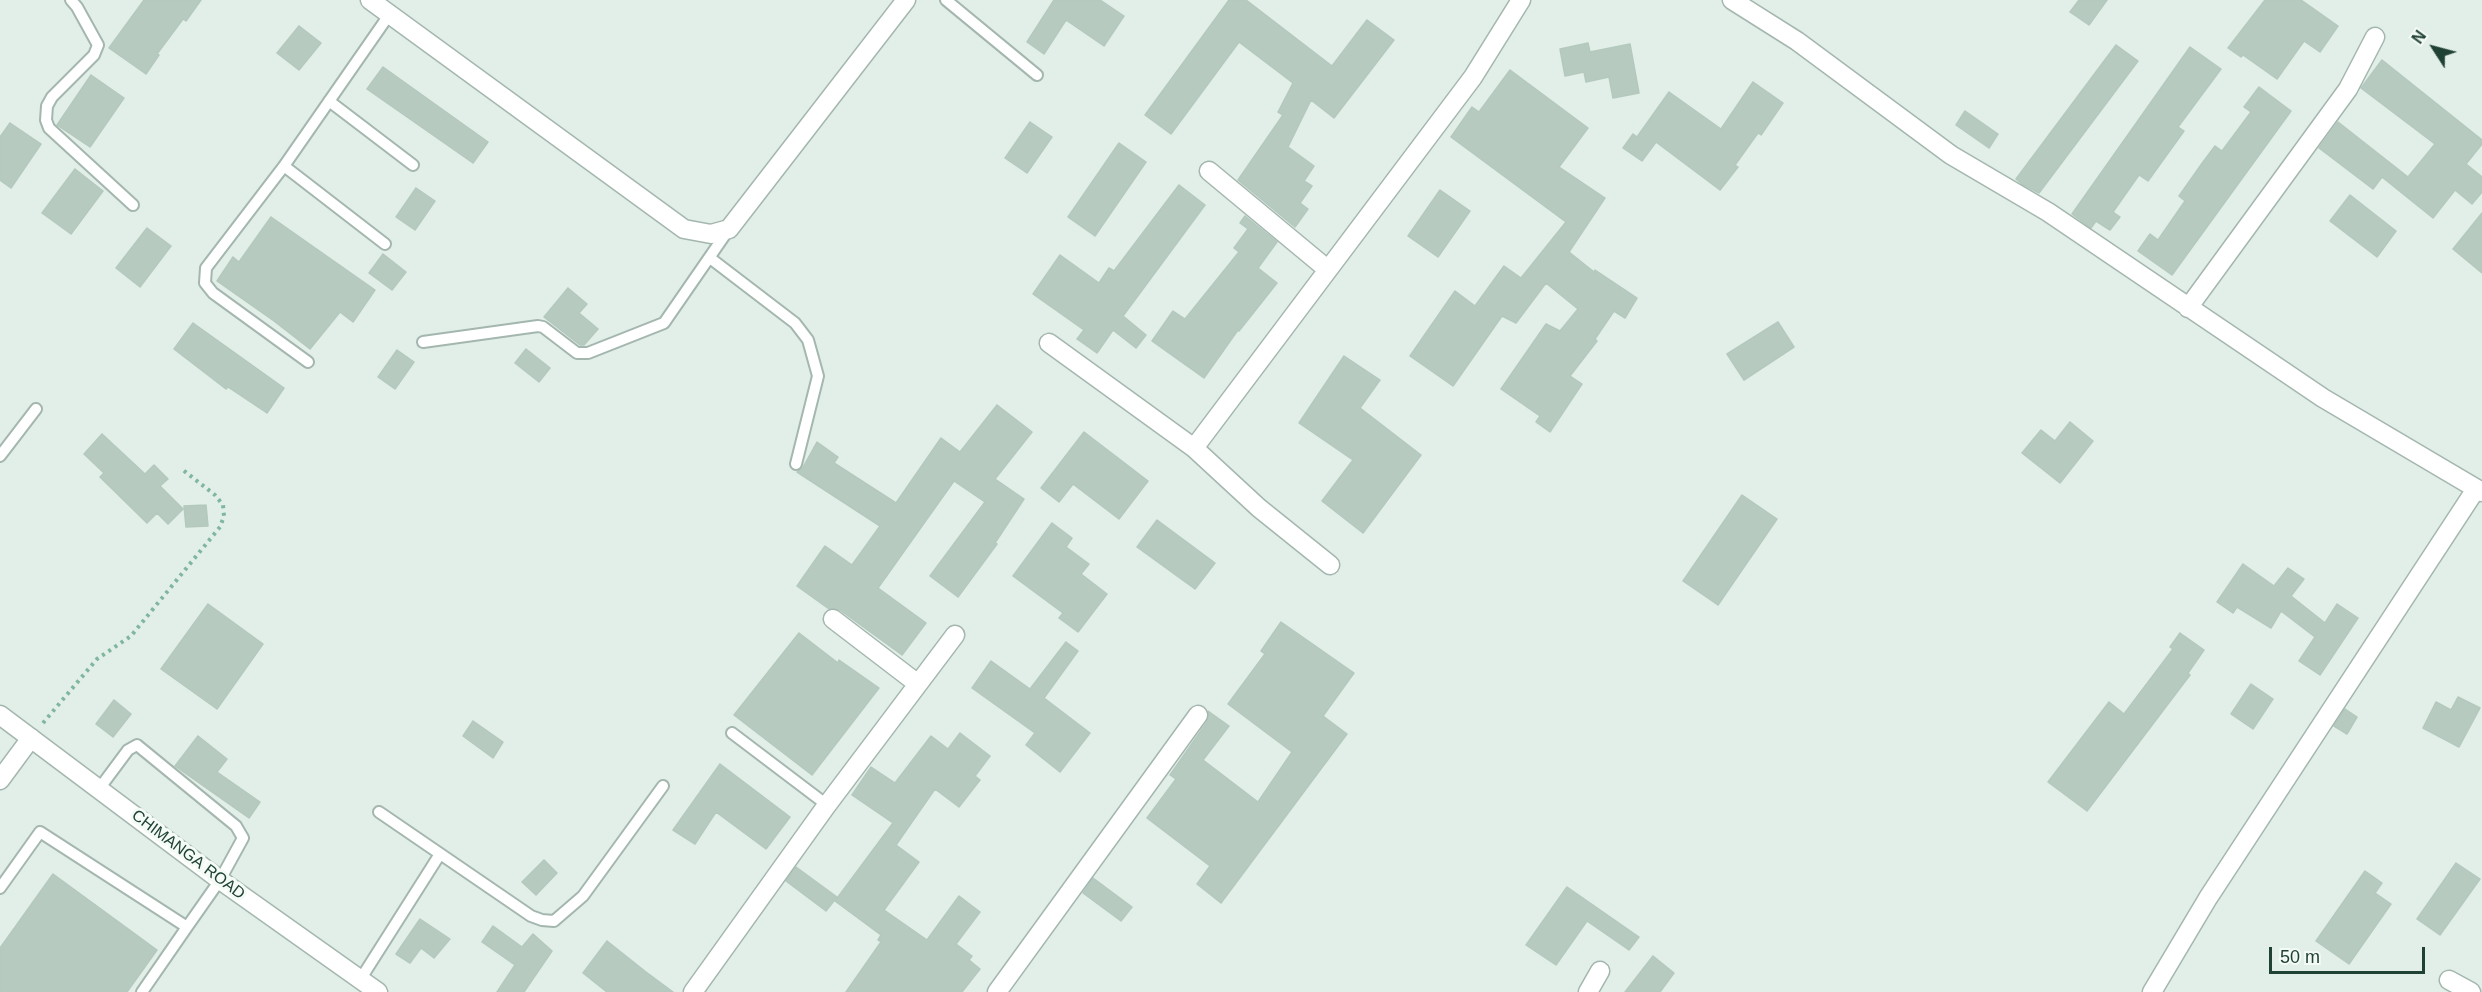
<!DOCTYPE html>
<style>
body{margin:0}
#map{position:relative;width:2482px;height:992px;overflow:hidden;background:#e2eee8;font-family:Arial,sans-serif}
canvas{display:block}
.north{position:absolute;left:2404px;top:18px;width:60px;height:60px;-webkit-text-stroke:4px #f4faf6;paint-order:stroke;rotate:306deg;font-size:16px;font-weight:700;line-height:24px;text-align:center;color:#204235}
.north::after{content:'';display:block;margin:auto;width:21px;height:27px;background:#204235;clip-path:polygon(50% 0,100% 100%,50% 72%,0 100%)}
.scale{position:absolute;left:2269px;top:947px;width:156px;height:27px;box-sizing:border-box;border:3px solid #204235;border-top:0;padding-left:8px;font-size:18px;line-height:21px;white-space:nowrap;color:#204235;-webkit-text-stroke:4px #f4faf6;paint-order:stroke}
</style>
<div id="map">
<canvas width="2482" height="992"></canvas>
<div class="north">N</div>
<div class="scale">50 m</div>
</div>
<script>
const g = document.querySelector('canvas').getContext('2d');
g.lineJoin = 'round';
function fillPath(path, color) { g.fillStyle = color; g.fill(path, 'evenodd'); }
const toPath = rows => new Path2D(rows.map(r => 'M' + r).join(''));
function stroke(path, color, width, dash) { g.strokeStyle = color; g.lineWidth = width; g.lineCap = dash ? 'butt' : 'round'; g.setLineDash(dash || []); g.stroke(path); }
function write(font, color, halo, rows, align = 'center') {
  g.font = font + ' Arial,sans-serif'; g.lineWidth = 6; g.setLineDash([]); g.textBaseline = 'middle'; g.strokeStyle = halo; g.fillStyle = color; for (const [text, x, y, turn = 0] of rows) {
    g.save(); g.translate(x, y); g.rotate((+turn || 0) * Math.PI / 180); g.textAlign = isNaN(turn) ? turn : align; if (halo) g.strokeText(text, 0, 0); g.fillText(text, 0, 0); g.restore();
  }
}
const building = toPath([
 [144,0,201,0,186,21,183,19,157,54,159,55,146,74,109,48,144,0],
 [1054,0,1100,0,1124,16,1104,46,1066,20,1044,54,1027,42,1054,0],
 [1229,0,1246,0,1332,66,1367,20,1394,40,1334,118,1311,100,1288,147,1314,166,1304,181,1312,186,1300,203,1308,209,1295,227,1238,180,1283,115,1278,112,1293,83,1239,42,1171,134,1145,115,1229,0],
 [2079,0,2107,0,2089,25,2070,12,2079,0],
 [2265,0,2301,0,2338,26,2320,52,2304,41,2277,79,2243,55,2241,57,2228,48,2265,0],
 [299,26,321,43,299,70,277,53,299,26],
 [1588,43,1590,52,1630,44,1639,93,1613,98,1609,77,1586,82,1584,72,1565,76,1560,49,1588,43],
 [2116,45,2138,61,2039,193,2022,184,2016,179,2116,45],
 [2190,47,2221,69,2178,127,2184,131,2148,181,2139,175,2113,212,2120,217,2110,230,2096,221,2091,228,2072,214,2190,47],
 [2382,60,2482,140,2482,144,2466,164,2482,177,2482,192,2472,204,2455,190,2433,218,2382,177,2373,189,2319,148,2338,122,2408,177,2435,144,2361,88,2382,60],
 [383,67,488,142,473,163,367,89,383,67],
 [1510,70,1588,128,1559,167,1605,198,1569,252,1594,272,1595,270,1637,298,1625,318,1614,311,1595,339,1597,341,1570,376,1582,384,1550,432,1536,422,1540,416,1501,389,1546,324,1560,331,1578,309,1546,283,1516,323,1502,316,1453,386,1410,356,1455,291,1475,306,1504,266,1521,278,1566,222,1451,137,1472,107,1479,112,1510,70],
 [91,75,124,98,90,147,57,125,91,75],
 [1753,82,1783,103,1761,135,1758,133,1735,165,1738,167,1720,190,1656,142,1642,161,1623,148,1633,134,1637,137,1669,92,1721,129,1753,82],
 [2259,87,2291,111,2172,275,2138,251,2150,234,2158,240,2185,201,2179,196,2203,162,2215,146,2222,151,2251,112,2244,107,2259,87],
 [1965,111,1998,134,1989,148,1956,125,1965,111],
 [1030,122,1052,137,1027,173,1005,158,1030,122],
 [10,123,41,144,11,188,0,180,0,137,10,123],
 [1119,143,1146,162,1095,236,1068,217,1119,143],
 [75,169,103,191,71,234,42,213,75,169],
 [1179,185,1205,205,1123,316,1146,335,1136,348,1113,330,1097,353,1077,339,1084,330,1033,294,1060,255,1099,283,1109,268,1114,271,1179,185],
 [416,188,435,201,415,230,396,217,416,188],
 [1440,190,1470,211,1438,257,1408,236,1440,190],
 [2350,195,2396,231,2377,257,2330,221,2350,195],
 [2482,213,2482,273,2453,249,2482,213],
 [1245,216,1277,242,1258,268,1277,283,1239,331,1238,330,1204,378,1152,341,1173,311,1185,319,1239,252,1234,248,1248,229,1240,223,1245,216],
 [271,217,375,290,353,322,340,312,310,349,274,321,217,281,233,257,239,262,271,217],
 [147,228,171,246,140,287,116,268,147,228],
 [383,254,406,272,392,290,369,273,383,254],
 [568,288,587,304,579,313,598,329,584,345,580,345,544,317,568,288],
 [1778,322,1794,347,1744,380,1727,354,1778,322],
 [193,323,284,388,267,413,228,387,226,389,174,349,193,323],
 [526,349,550,368,539,382,515,363,526,349],
 [397,350,414,362,395,389,378,377,397,350],
 [1344,356,1380,380,1360,408,1421,455,1363,533,1322,501,1353,460,1299,423,1344,356],
 [997,405,1032,432,995,479,1024,499,995,543,997,544,958,597,930,576,985,502,954,481,878,588,926,623,902,655,840,610,829,609,797,586,825,546,852,565,880,526,797,472,802,469,817,442,838,457,834,463,896,503,941,438,960,452,997,405],
 [2070,422,2093,441,2060,483,2022,453,2041,430,2055,441,2070,422],
 [1084,432,1148,481,1119,519,1073,484,1059,502,1041,488,1084,432],
 [102,434,145,474,154,465,168,479,160,486,183,509,168,524,157,513,147,523,100,477,104,473,84,454,102,434],
 [1742,495,1777,519,1718,605,1683,581,1742,495],
 [206,505,208,526,186,527,184,506,206,505],
 [1157,520,1215,563,1195,589,1137,547,1157,520],
 [1052,523,1072,538,1066,547,1089,564,1081,574,1107,594,1078,632,1059,618,1063,613,1013,576,1052,523],
 [2243,564,2274,586,2288,568,2304,579,2291,596,2325,623,2337,604,2358,618,2320,675,2299,661,2315,637,2281,611,2271,628,2237,607,2233,613,2217,602,2243,564],
 [208,604,263,644,217,709,161,669,208,604],
 [1281,622,1354,673,1323,716,1347,734,1221,903,1197,884,1210,866,1147,818,1176,779,1170,775,1207,722,1208,711,1229,726,1203,760,1258,802,1292,752,1228,704,1265,654,1261,651,1281,622],
 [799,633,838,663,839,660,879,688,812,775,734,715,799,633],
 [2180,633,2204,650,2188,673,2190,675,2087,811,2048,782,2109,702,2124,714,2173,649,2170,647,2180,633],
 [1066,642,1078,651,1044,698,1090,733,1060,772,1026,745,1035,733,972,688,991,661,1030,689,1066,642],
 [2251,684,2273,699,2253,729,2231,714,2251,684],
 [2458,697,2480,708,2459,747,2423,728,2436,702,2451,710,2458,697],
 [114,700,131,714,113,737,96,724,114,700],
 [2345,709,2357,717,2347,734,2334,726,2345,709],
 [473,721,503,742,493,758,463,736,473,721],
 [960,733,990,756,975,776,980,780,959,807,935,789,896,845,919,862,884,910,927,940,959,896,980,912,956,944,972,956,969,960,980,969,962,992,846,992,881,942,878,940,881,935,835,901,893,823,852,795,871,767,895,783,931,736,948,749,960,733],
 [198,736,227,759,217,772,260,802,249,818,175,766,198,736],
 [720,764,790,817,766,849,716,812,695,844,673,830,720,764],
 [544,860,557,873,536,895,522,882,544,860],
 [2456,863,2480,879,2440,935,2417,919,2456,863],
 [796,867,837,897,826,911,786,881,796,867],
 [2365,871,2382,883,2375,893,2391,904,2349,964,2316,941,2365,871],
 [53,874,157,950,127,992,0,992,0,948,53,874],
 [1093,878,1132,907,1121,921,1083,893,1093,878],
 [1567,887,1639,937,1629,950,1587,921,1556,965,1526,945,1567,887],
 [420,919,450,939,434,958,421,948,410,963,396,954,420,919],
 [493,926,522,947,533,934,552,951,524,992,497,992,515,965,482,942,493,926],
 [607,941,646,972,673,992,607,992,583,973,607,941],
 [1653,956,1674,973,1660,992,1625,992,1653,956]
]);
fillPath(building, '#b7cac0');
stroke(building, '#b4c9be', 1.5);
const service = toPath([
 [71,0,77,7,98,45,94,55,52,97,47,106,46,120,49,128,133,205],
 [946,0,1037,75],
 [329,101,413,165],
 [284,166,206,268,205,283,213,293,308,362],
 [385,244,284,166,389,15],
 [710,258,795,323,808,340,818,376,796,464],
 [423,342,538,326,543,327,577,353,588,353,664,323,729,229],
 [0,456,36,409],
 [732,733,827,805],
 [99,789,128,750,137,745,236,826,243,838,220,880,187,927],
 [379,812,531,916,542,920,554,921,583,896,663,786],
 [0,888,40,832,187,927,142,992],
 [360,980,440,854]
]);
const minor = toPath([
 [370,0,684,229,711,234,729,229,906,0],
 [1732,0,1797,41,1951,155,2048,212,2323,398,2482,492],
 [1209,171,1327,269],
 [2188,308,2348,89,2375,37],
 [1049,343,1194,448,1259,508,1330,565],
 [1194,448,1473,77,1521,0],
 [833,619,918,684],
 [0,780,31,738],
 [2449,980,2471,992],
 [693,992,827,805,955,635],
 [997,992,1198,715],
 [1588,992,1600,971],
 [2152,992,2208,898,2476,489]
]);
const tertiary = toPath([
 [0,715,220,880,378,992]
]);
stroke(service, '#a4b7af', 14);
stroke(minor, '#a4b7af', 21);
stroke(tertiary, '#a4b7af', 21);
stroke(toPath([
 [43,723,97,659,131,636,220,527,224,516,223,505,215,495,183,470]
]), '#7fb69e', 4, [3, 4.5]);
stroke(service, '#fff', 10);
stroke(minor, '#fff', 18);
stroke(tertiary, '#fff', 18);
write('16px', '#204235', '#f4faf6', [
 ["CHIMANGA ROAD",188,855,37]
]);
</script>
